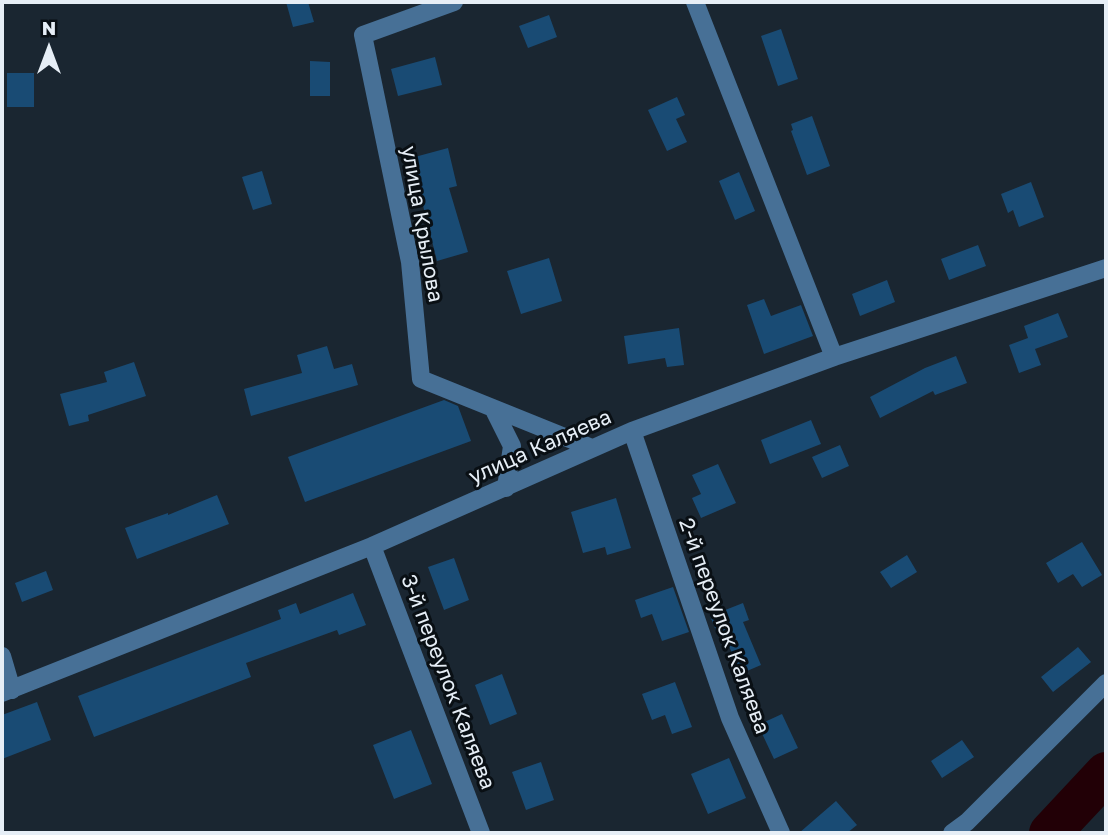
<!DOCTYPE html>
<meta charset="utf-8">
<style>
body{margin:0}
#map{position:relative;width:1108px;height:835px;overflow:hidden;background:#1a2631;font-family:"Golos Text",sans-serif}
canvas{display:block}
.frame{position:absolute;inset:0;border:4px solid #e6eef6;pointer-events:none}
.north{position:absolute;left:14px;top:14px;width:70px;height:70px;-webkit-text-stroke:5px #090f14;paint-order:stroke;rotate:0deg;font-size:19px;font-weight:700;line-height:28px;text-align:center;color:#e6eef6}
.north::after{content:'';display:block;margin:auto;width:24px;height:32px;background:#e6eef6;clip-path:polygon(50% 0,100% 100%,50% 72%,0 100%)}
</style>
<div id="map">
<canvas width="1108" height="835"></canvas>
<div class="frame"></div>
<div class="north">N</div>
</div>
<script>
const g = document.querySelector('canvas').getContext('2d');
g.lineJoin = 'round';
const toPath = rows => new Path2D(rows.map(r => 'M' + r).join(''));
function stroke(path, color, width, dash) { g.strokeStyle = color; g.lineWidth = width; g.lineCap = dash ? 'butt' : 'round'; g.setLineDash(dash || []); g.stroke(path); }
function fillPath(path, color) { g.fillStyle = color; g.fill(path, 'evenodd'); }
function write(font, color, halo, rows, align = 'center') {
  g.font = font + ' "Golos Text",sans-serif'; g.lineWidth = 6; g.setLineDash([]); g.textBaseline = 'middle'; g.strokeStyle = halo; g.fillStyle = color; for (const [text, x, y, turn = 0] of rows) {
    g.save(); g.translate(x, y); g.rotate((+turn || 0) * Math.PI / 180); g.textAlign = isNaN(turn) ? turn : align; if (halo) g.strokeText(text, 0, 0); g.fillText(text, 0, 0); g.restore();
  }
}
stroke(toPath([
 [1050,833,1106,773]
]), '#220006', 42);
fillPath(toPath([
 [286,2,308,2,314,22,293,27],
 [549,15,557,37,528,48,519,26],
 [781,29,798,79,778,86,761,36],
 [435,57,442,85,398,96,391,69],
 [310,61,330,62,330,96,310,96],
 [7,73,34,73,34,107,7,107],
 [677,97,685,115,676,119,687,142,667,151,648,110],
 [812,116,830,166,807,175,791,131,793,130,791,124],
 [448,148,457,186,449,188,468,252,437,261,411,158],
 [262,171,272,204,253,210,242,177],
 [739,172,755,211,735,220,719,181],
 [1031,182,1044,217,1019,227,1013,210,1008,213,1001,194],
 [978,245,986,266,949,280,941,259],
 [549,258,562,301,521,314,507,271],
 [887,280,895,302,860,316,852,294],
 [764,299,771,316,801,305,813,336,764,354,747,305],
 [1058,313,1068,337,1035,349,1041,365,1019,373,1009,345,1028,338,1024,326],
 [679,328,684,365,667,367,665,358,628,364,624,336],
 [327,346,334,369,352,364,358,385,251,416,244,389,302,373,297,355],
 [956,356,967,383,935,395,933,391,880,418,870,397,925,368],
 [134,362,146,396,88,415,89,421,69,426,60,394,107,382,104,372],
 [444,400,458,406,471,441,305,502,288,457],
 [811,420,821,444,770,464,761,440],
 [840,445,849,466,822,478,812,457],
 [718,464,736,503,701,518,692,498,701,494,692,475],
 [217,495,229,524,137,559,125,528,168,513,168,515],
 [616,498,631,548,607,555,605,547,583,553,571,512],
 [1082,542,1102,575,1082,587,1073,574,1058,583,1046,563],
 [907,555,917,572,891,588,880,572],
 [454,558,469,600,444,610,428,567],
 [46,571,53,590,22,602,15,583],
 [673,587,689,632,662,641,652,614,641,618,635,600],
 [353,593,366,625,339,635,337,630,246,663,251,677,94,737,78,696,281,619,278,610,296,603,300,614],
 [743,603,749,620,743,622,761,665,740,674,724,633,718,636,710,616],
 [1078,647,1091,662,1053,692,1041,677],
 [502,674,517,714,490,725,475,685],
 [675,682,692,727,672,734,665,715,652,720,642,694],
 [37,702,51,740,2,759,2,715],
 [782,714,798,748,774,759,758,725],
 [411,730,432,784,394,799,373,745],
 [962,740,974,757,942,778,931,761],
 [729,758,746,798,708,814,691,774],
 [541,762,554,800,526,810,512,772],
 [836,801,857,825,847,833,799,833]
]), '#194b74');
stroke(toPath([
 [454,2,363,35,410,262,421,379,592,448],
 [695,2,834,357],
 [493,408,512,446,506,488],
 [632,431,730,718,781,833],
 [372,546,481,833],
 [2,656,12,690],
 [2,693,372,546,632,431,834,357,1106,268],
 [952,833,967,822,1106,683]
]), '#477096', 18);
write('21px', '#e6eef6', '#090f14', [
 ["улица Крылова",422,224,80],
 ["улица Каляева",540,447,-24],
 ["2-й переулок Каляева",724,626,70],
 ["3-й переулок Каляева",448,682,69]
]);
</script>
